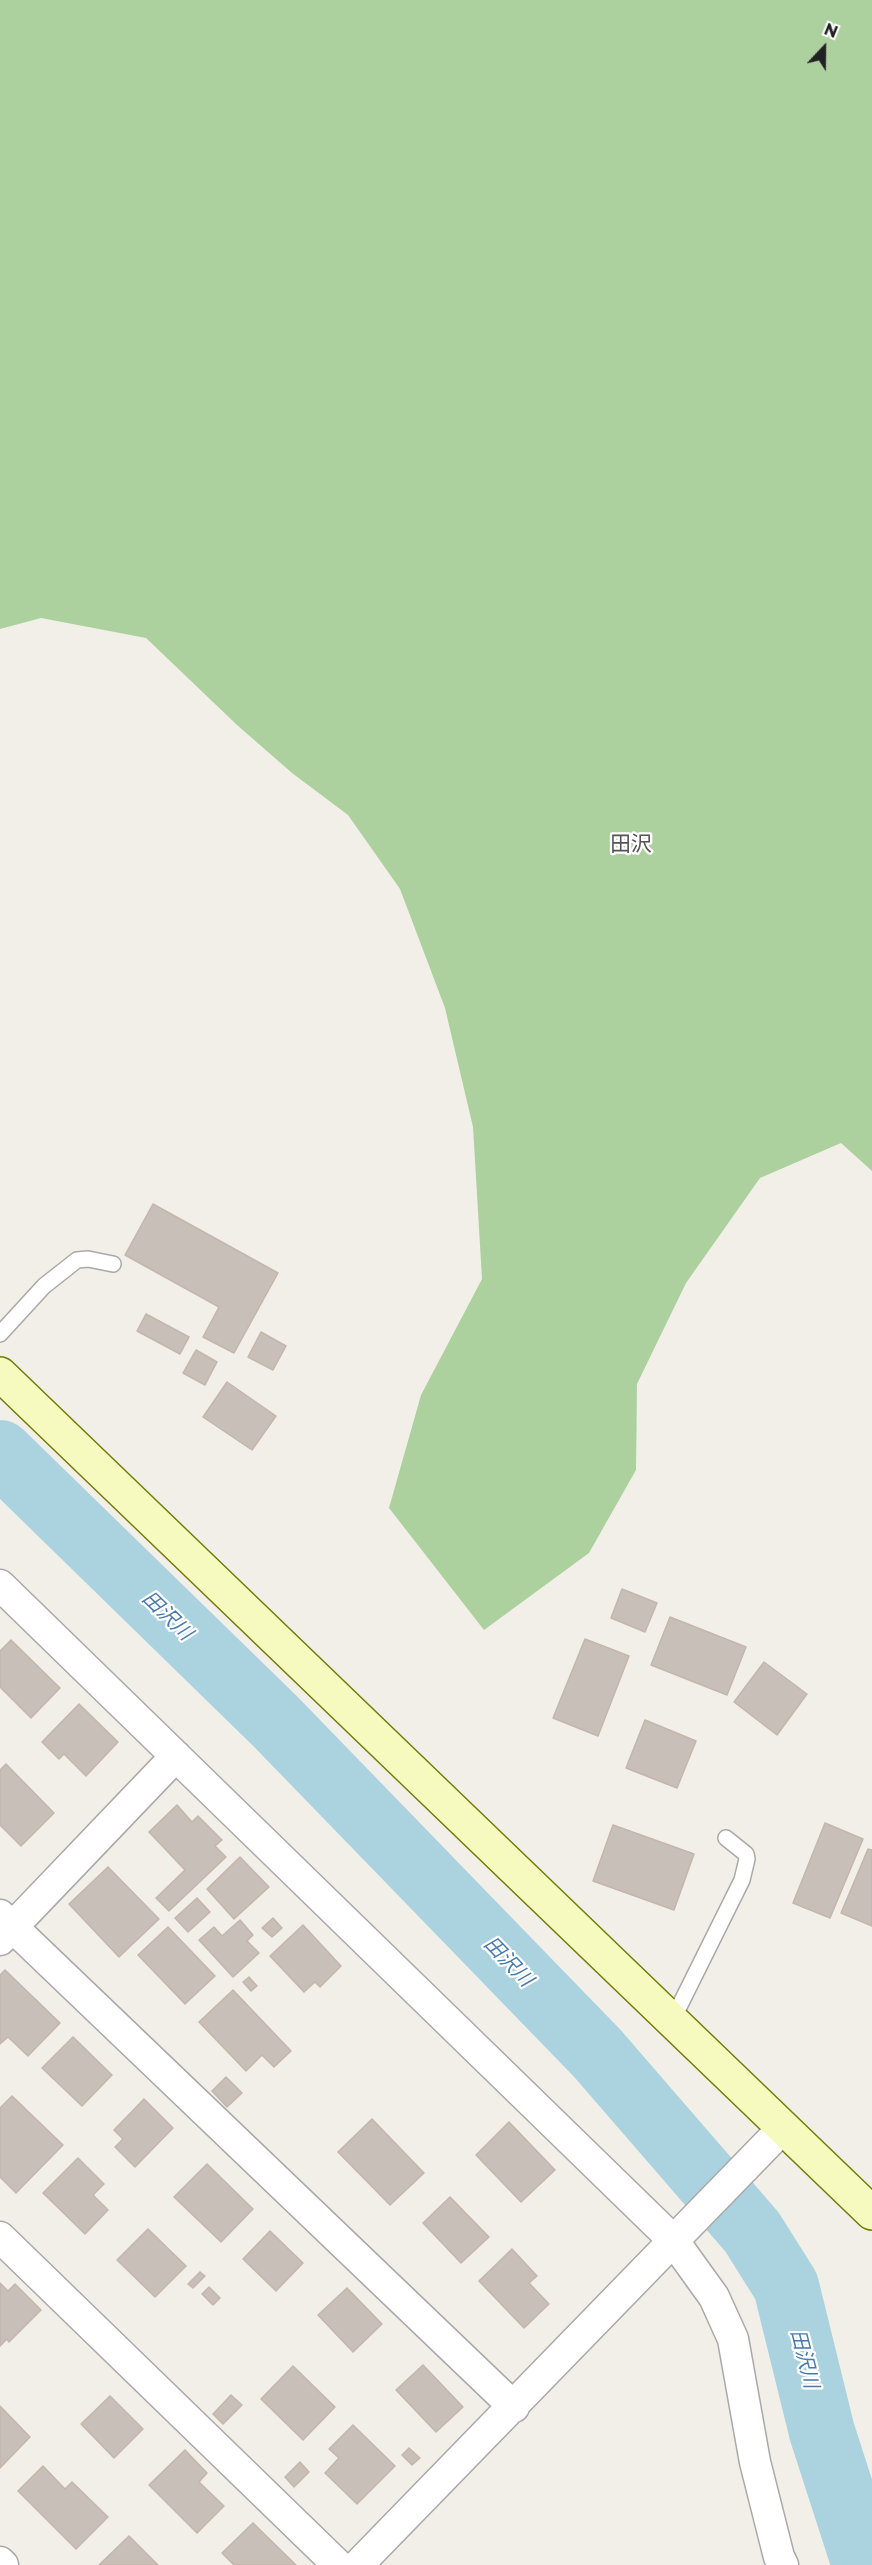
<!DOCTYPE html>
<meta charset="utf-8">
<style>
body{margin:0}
#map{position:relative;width:872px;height:2565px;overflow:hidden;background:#f2efe9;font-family:Montserrat,sans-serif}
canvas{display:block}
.north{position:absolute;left:794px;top:18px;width:60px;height:60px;-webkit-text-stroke:4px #fff;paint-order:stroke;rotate:22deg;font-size:16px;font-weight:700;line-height:24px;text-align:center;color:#222}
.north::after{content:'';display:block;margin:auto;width:21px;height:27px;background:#222;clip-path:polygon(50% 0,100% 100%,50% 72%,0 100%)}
</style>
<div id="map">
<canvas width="872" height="2565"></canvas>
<div class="north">N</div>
</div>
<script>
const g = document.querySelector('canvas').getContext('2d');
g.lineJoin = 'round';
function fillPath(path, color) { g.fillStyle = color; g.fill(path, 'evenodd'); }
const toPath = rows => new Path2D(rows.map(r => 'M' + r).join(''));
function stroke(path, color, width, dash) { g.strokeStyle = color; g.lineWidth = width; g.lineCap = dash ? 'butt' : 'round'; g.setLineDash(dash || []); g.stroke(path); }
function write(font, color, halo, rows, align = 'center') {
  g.font = font + ' Montserrat,"Noto Sans JP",sans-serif'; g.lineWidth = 4.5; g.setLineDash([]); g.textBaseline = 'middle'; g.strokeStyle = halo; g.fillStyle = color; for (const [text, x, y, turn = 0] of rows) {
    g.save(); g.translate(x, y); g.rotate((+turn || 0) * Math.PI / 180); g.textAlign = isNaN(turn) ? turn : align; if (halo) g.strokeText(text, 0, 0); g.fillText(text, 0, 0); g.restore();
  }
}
fillPath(toPath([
 [0,0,872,0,872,1171,841,1143,760,1178,686,1283,637,1384,636,1470,589,1553,484,1630,389,1508,421,1395,482,1279,473,1127,445,1008,400,889,348,815,292,773,237,725,146,638,41,618,0,629]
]), '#add19e');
stroke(toPath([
 [0,1453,275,1721,597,2053,752,2232,786,2286,822,2432,865,2565]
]), '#aad3df', 66);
const building = toPath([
 [153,1204,278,1273,234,1353,203,1337,219,1307,125,1255,153,1204],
 [146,1314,189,1337,180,1354,137,1331,146,1314],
 [261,1332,286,1346,273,1370,248,1357,261,1332],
 [196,1350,217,1362,205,1385,183,1373,196,1350],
 [227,1382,276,1416,252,1450,203,1417,227,1382],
 [622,1589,657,1603,645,1632,611,1618,622,1589],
 [670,1617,746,1647,727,1695,651,1665,670,1617],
 [585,1639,629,1656,598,1736,553,1718,585,1639],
 [11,1640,60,1688,31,1718,0,1687,0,1651,11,1640],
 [764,1662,807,1694,777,1735,734,1702,764,1662],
 [79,1704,118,1742,86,1776,64,1754,59,1759,42,1742,79,1704],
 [645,1720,696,1741,677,1788,626,1768,645,1720],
 [6,1764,54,1813,21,1846,0,1825,0,1770,6,1764],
 [177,1805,192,1822,198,1816,222,1840,215,1846,226,1857,169,1911,156,1898,185,1870,149,1832,177,1805],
 [825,1823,863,1839,830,1918,793,1903,825,1823],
 [613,1825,694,1854,674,1910,593,1881,613,1825],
 [868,1849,872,1850,872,1926,841,1913,868,1849],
 [240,1857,269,1887,234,1919,207,1889,240,1857],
 [108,1867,159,1919,119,1957,69,1904,108,1867],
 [197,1898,210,1912,188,1932,175,1918,197,1898],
 [273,1918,282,1928,272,1937,262,1928,273,1918],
 [240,1920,253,1935,247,1941,259,1953,233,1977,199,1940,214,1927,222,1936,240,1920],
 [303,1925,341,1966,320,1987,315,1982,304,1992,270,1956,303,1925],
 [168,1927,215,1976,185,2004,138,1955,168,1927],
 [5,1970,60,2023,28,2056,8,2037,0,2044,0,1975,5,1970],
 [249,1977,257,1986,251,1991,243,1982,249,1977],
 [233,1990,291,2051,274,2067,262,2055,246,2071,199,2022,233,1990],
 [73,2037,112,2075,82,2106,42,2068,73,2037],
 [226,2077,242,2093,227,2107,212,2091,226,2077],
 [12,2096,63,2145,16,2193,0,2177,0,2108,12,2096],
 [144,2099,173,2128,135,2167,115,2147,123,2139,114,2130,144,2099],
 [372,2119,424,2173,390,2205,338,2152,372,2119],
 [509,2122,555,2170,521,2202,476,2155,509,2122],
 [78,2158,104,2184,93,2195,108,2210,85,2234,43,2193,78,2158],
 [207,2164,253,2209,221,2242,174,2197,207,2164],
 [450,2197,489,2237,461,2263,423,2223,450,2197],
 [148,2229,186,2266,155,2297,117,2260,148,2229],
 [270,2231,303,2263,276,2291,243,2259,270,2231],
 [512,2249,537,2276,529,2283,549,2304,524,2328,479,2281,512,2249],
 [200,2272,205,2276,193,2288,188,2284,200,2272],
 [0,2283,8,2291,15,2284,41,2310,9,2342,7,2339,0,2346,0,2283],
 [209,2287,220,2298,213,2305,202,2294,209,2287],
 [347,2288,382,2324,353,2352,318,2315,347,2288],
 [423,2365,463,2407,436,2432,396,2390,423,2365],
 [293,2366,335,2407,303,2440,261,2399,293,2366],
 [231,2395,242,2405,223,2424,213,2414,231,2395],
 [110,2396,143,2429,114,2458,81,2424,110,2396],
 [0,2406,30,2437,0,2468,0,2406],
 [353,2425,395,2466,357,2504,325,2473,339,2458,329,2449,353,2425],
 [409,2448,420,2458,412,2465,402,2455,409,2448],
 [185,2450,207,2473,199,2482,224,2506,197,2533,149,2485,185,2450],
 [300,2462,309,2472,294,2487,285,2477,300,2462],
 [43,2466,65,2489,72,2482,108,2517,76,2549,18,2491,43,2466],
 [253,2523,296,2565,234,2565,222,2553,253,2523],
 [129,2536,158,2565,99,2565,129,2536]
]);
fillPath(building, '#c7bfb8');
stroke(building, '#c4b6ab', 1.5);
const lane = toPath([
 [0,1334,44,1286,77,1260,88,1259,113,1264],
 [673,2019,742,1880,747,1859,746,1854,726,1838]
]);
const street = toPath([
 [0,1585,673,2240,714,2297,733,2339,755,2462,779,2557,783,2565],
 [0,1915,514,2407],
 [0,1940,176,1756],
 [0,2237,338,2565],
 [0,2562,3,2565],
 [358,2565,784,2127]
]);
const secondary = toPath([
 [0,1374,872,2213]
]);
stroke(lane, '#a9a9a9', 18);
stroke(street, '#a9a9a9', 33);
stroke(secondary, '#707d05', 36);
stroke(lane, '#fff', 15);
stroke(street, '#fff', 30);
stroke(secondary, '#f7fabf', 33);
write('italic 20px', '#4a7aab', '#fff', [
 ["田沢川",167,1616,44],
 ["田沢川",508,1962,46],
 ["田沢川",804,2359,76]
]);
write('21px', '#555', '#fff', [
 ["田沢",631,845]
]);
</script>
